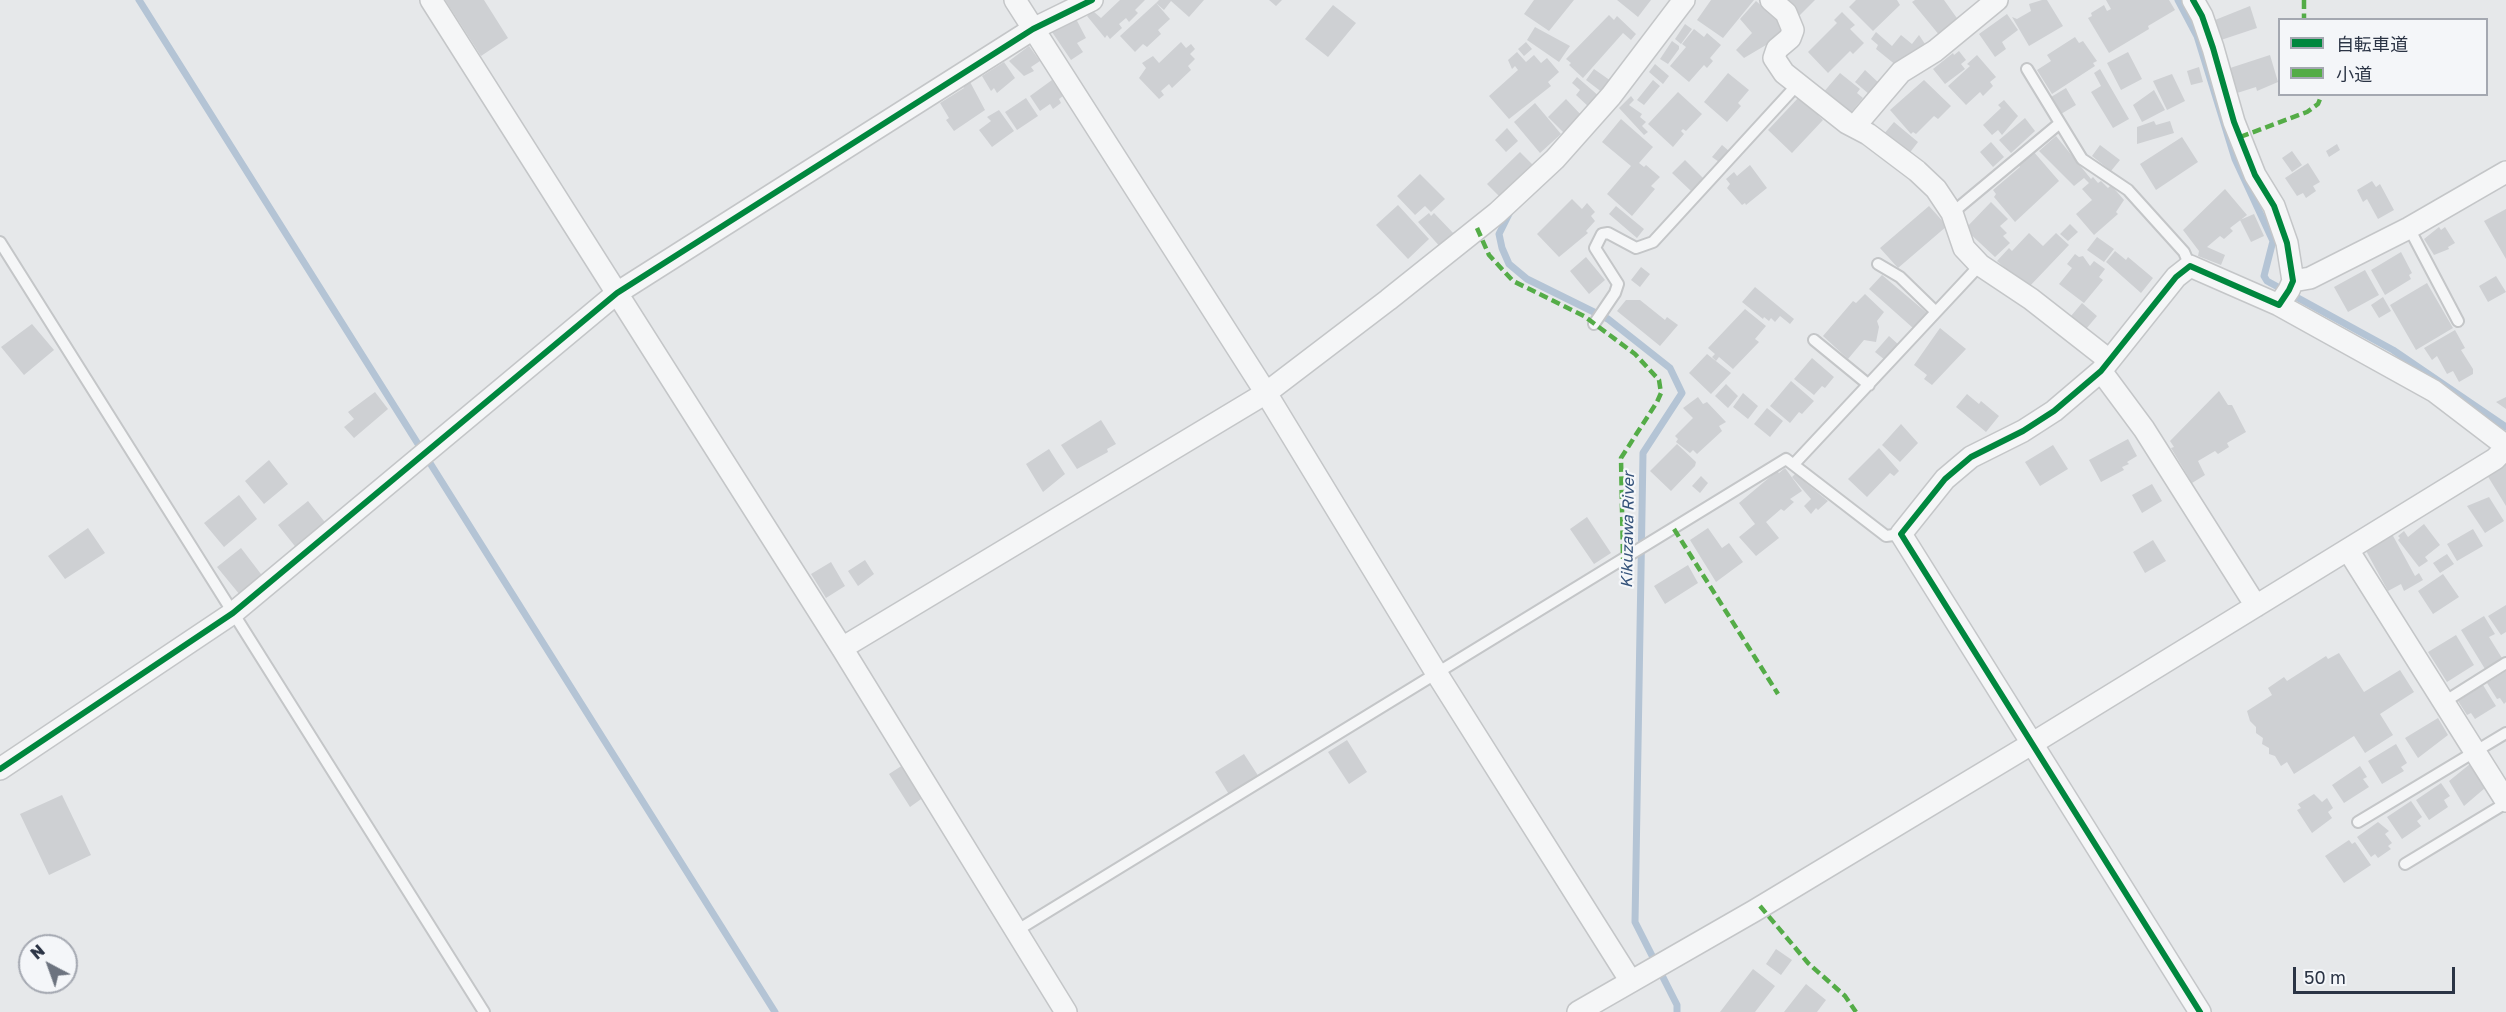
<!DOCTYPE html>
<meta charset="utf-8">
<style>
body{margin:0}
#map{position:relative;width:2506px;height:1012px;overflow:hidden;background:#e6e8ea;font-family:"Golos Text","Noto Sans JP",sans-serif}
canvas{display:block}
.legend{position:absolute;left:2278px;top:18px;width:210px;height:78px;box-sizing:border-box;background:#f4f6f9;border:2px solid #a4a8b1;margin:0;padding:8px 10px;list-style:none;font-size:18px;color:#2b3445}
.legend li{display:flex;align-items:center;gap:12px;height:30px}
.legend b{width:30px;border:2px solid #a4a8b1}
.north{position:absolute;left:18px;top:934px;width:60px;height:60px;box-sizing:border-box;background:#f4f6f9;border:2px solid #a4a8b1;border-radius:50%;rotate:319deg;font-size:16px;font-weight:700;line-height:24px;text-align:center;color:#2b3445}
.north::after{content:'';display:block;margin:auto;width:21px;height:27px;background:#6c737f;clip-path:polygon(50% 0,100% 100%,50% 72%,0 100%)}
.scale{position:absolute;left:2293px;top:967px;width:162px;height:27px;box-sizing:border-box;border:3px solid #2b3445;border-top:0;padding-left:8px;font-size:18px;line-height:21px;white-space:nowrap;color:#2b3445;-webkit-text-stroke:4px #f4f6f9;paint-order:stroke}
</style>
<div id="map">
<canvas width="2506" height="1012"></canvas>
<ul class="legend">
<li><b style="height:8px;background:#00873e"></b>自転車道</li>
<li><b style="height:8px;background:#54ac47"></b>小道</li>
</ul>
<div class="north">N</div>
<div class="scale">50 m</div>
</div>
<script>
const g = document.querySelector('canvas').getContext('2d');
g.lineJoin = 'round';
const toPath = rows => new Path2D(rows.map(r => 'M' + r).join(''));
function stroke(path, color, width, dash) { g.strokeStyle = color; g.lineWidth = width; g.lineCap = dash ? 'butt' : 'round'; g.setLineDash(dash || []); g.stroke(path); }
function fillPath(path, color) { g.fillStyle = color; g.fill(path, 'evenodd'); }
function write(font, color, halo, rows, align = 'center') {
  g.font = font + ' "Golos Text",sans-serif'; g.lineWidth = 4.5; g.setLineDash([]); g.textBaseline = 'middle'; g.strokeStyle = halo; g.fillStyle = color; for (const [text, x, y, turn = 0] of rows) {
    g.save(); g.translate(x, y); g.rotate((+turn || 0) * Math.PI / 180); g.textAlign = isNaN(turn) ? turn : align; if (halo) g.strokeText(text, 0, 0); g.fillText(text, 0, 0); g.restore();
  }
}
stroke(toPath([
 [139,0,775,1012],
 [2178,0,2197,36,2235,159,2273,241,2264,276,2267,281,2393,350,2506,427],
 [1509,214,1499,234,1502,248,1509,264,1527,279,1608,319,1670,368,1682,393,1643,453,1635,922,1677,1005,1677,1012]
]), '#b4c4d5', 7);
fillPath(toPath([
 [445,0,484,0,508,38,481,56],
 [1120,0,1145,0,1135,10,1138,13,1129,22,1126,18,1119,24,1122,28,1110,39,1107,35,1105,38,1087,16,1093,11,1101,18],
 [1159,0,1204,0,1189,17,1171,1,1164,10,1156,3],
 [1269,0,1282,0,1276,6],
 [1534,0,1574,0,1549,31,1524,14],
 [1617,0,1651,0,1638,17],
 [1711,0,1754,0,1723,38,1697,20],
 [1781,0,1815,0,1798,17],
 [1856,0,1897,0,1900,5,1873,31,1849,7],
 [1915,0,1944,0,1959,21,1940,36,1912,2],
 [2042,0,2047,0,2063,26,2029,46,2012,17,2017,19,2031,11,2029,4],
 [2106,0,2169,0,2175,10,2148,26,2149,29,2109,53,2088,18,2092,16,2091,13,2104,5,2107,11,2111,9],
 [1756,1,1788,29,1769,47,1766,45,1744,58,1736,50,1752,33,1740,19],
 [1156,3,1170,19,1158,30,1161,34,1147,47,1143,44,1135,52,1120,36],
 [1333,5,1356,23,1328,57,1305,39],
 [2250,6,2257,28,2221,40,2215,20],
 [1842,12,1855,25,1850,29,1864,43,1853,54,1850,51,1828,73,1808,52,1837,23,1834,20],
 [2007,14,2018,30,2002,42,2006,49,1995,57,1979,34],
 [1609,15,1614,20,1617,16,1636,34,1631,40,1623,33,1583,78,1569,65,1571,63,1566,59],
 [1075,17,1086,38,1077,43,1083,52,1071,60,1052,32],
 [1685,24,1692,29,1681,44,1675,39],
 [1535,27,1570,46,1559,62,1527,40],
 [1694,29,1704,37,1707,33,1721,45,1710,58,1713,61,1707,68,1704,65,1689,82,1670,66,1686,47,1682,44],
 [1876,32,1892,46,1901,35,1912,44,1919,35,1927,47,1897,66,1876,49,1878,45,1871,39],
 [2075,37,2079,43,2083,41,2097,61,2093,63,2095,66,2052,94,2037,70,2051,61,2047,55],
 [1672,41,1679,46,1679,49,1668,64,1660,59],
 [1181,42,1186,48,1191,44,1195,49,1190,54,1195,59,1188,66,1191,70,1172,88,1169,84,1161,91,1164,95,1159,99,1139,78,1146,68,1142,63,1153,56,1159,63],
 [1526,42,1532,49,1524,56,1518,49],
 [1029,46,1040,61,1031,67,1034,71,1024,76,1009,61],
 [1959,51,1966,60,1961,64,1965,69,1945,84,1933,69,1953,53,1954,55],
 [1517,52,1526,62,1534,55,1541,63,1547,58,1559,72,1548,82,1551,86,1509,119,1489,96,1518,70,1515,66,1512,69,1508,60],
 [2128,52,2142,79,2121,90,2107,63],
 [1977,55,1996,77,1990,82,1993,86,1983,96,1980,92,1966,105,1948,86,1970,66,1967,64],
 [2270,55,2278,82,2257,91,2256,87,2234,94,2227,69],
 [1004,62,1015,78,997,93,994,88,991,91,982,76],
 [1655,64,1669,76,1663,84,1649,72],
 [2199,67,2203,82,2191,85,2187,71],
 [1594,69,1611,81,1603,93,1586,80],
 [2100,69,2129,119,2113,128,2091,92,2101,86,2094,73],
 [1865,70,1880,84,1870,95,1855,82],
 [1728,73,1749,90,1738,103,1741,106,1727,122,1704,102],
 [1840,73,1860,89,1857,93,1863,98,1848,116,1822,94],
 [2172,74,2185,101,2167,110,2153,81],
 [1577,77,1600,97,1590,108,1576,95,1580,90,1572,83],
 [969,80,985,110,954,131,946,120,949,118,940,103,964,88,962,85],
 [1052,80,1063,96,1059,99,1061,103,1053,109,1050,104,1040,111,1030,96],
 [1653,80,1660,86,1644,105,1637,100],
 [1924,80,1951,106,1938,119,1934,116,1916,134,1913,132,1911,134,1890,110],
 [2066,88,2076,105,2061,114,2051,97],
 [2154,90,2165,110,2142,122,2133,105],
 [1678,92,1702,114,1686,131,1683,129,1681,131,1684,134,1673,147,1648,124],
 [1631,96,1634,100,1629,105,1642,114,1640,117,1646,122,1642,126,1648,132,1644,135,1619,108],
 [1799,97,1820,112,1818,115,1823,120,1792,153,1768,130],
 [1026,98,1038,116,1017,130,1005,112],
 [1566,99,1583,117,1566,135,1548,117],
 [2004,100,2018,116,2002,135,1998,130,1992,135,1983,125,2001,108,1998,105],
 [1535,103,1561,134,1540,153,1514,122],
 [999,110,1014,131,992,147,979,130,991,121,987,117],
 [2025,118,2035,131,2011,153,1999,140],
 [1621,119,1653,147,1639,163,1644,167,1646,165,1660,177,1651,186,1655,189,1632,216,1607,194,1631,166,1602,142],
 [2154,121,2156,125,2170,121,2174,133,2137,144,2137,127],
 [1894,122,1918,142,1908,155,1883,135],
 [1507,128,1518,141,1506,152,1495,140],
 [2056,136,2091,179,2093,177,2098,183,2101,181,2108,188,2111,185,2124,200,2116,212,2118,214,2094,235,2076,214,2092,200,2082,189,2089,183,2084,178,2074,186,2039,151],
 [2182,137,2198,162,2156,190,2140,164],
 [1991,142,2004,157,1993,167,1980,152],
 [2337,144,2340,150,2329,157,2326,151],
 [1722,145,1729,151,1719,162,1712,157],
 [2100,145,2120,160,2111,171,2092,156],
 [2033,151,2059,181,2015,222,1994,197,1996,194,1993,190,2020,167,2018,164],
 [2292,151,2302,165,2292,172,2282,158],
 [1520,152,1534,166,1501,198,1487,184],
 [1685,160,1703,178,1691,191,1672,173],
 [2308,163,2320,182,2313,186,2316,191,2306,198,2303,193,2297,196,2285,178],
 [1750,165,1767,188,1746,205,1745,203,1742,205,1727,188,1730,184,1726,179,1734,172,1737,176],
 [1420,174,1445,199,1431,212,1425,206,1415,215,1397,196],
 [2372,181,2376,187,2380,184,2394,210,2378,219,2367,199,2363,202,2357,190],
 [2225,189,2247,215,2230,228,2233,231,2224,239,2220,236,2207,247,2225,255,2221,265,2198,256,2199,251,2183,230],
 [1572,199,1582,209,1587,203,1595,212,1591,216,1595,221,1586,231,1588,233,1559,257,1537,234],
 [1991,202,2008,219,2000,226,2007,233,2003,236,2010,243,1995,257,1965,229],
 [1398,205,1429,239,1408,259,1376,225],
 [1616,206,1644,229,1637,238,1609,214],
 [1929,206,1947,226,1898,268,1880,248],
 [2506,209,2506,259,2484,221],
 [1429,213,1431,216,1434,213,1456,236,1442,249,1418,222],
 [2254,214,2264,236,2251,242,2240,220],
 [2070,224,2078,232,2068,241,2060,234],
 [2439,227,2441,230,2445,227,2455,243,2448,247,2449,249,2434,255,2424,239],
 [2029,233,2043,246,2056,233,2069,245,2028,288,1997,261,2009,248,2012,251],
 [2097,237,2114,249,2104,262,2087,250],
 [2115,251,2126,260,2128,257,2153,278,2141,293,2106,262],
 [2401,252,2412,273,2409,275,2411,279,2385,295,2371,270],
 [2075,254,2079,257,2083,256,2090,266,2094,261,2105,269,2099,277,2103,280,2084,303,2059,284,2072,268,2067,264],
 [1586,257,1605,280,1589,294,1570,271],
 [1641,267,1650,274,1640,287,1631,280],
 [2365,270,2379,295,2348,312,2334,287],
 [1882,275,1927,313,1913,328,1869,289],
 [2496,276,2506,292,2488,302,2479,286],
 [2427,283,2453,328,2416,350,2390,305],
 [1755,287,1794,319,1790,324,1780,316,1775,322,1771,318,1769,321,1764,317,1763,319,1742,302],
 [1865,294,1884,312,1877,321,1879,327,1876,342,1864,340,1848,359,1823,336,1853,301,1856,303],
 [2383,297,2391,311,2379,318,2371,305],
 [1626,300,1640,300,1665,320,1667,317,1678,325,1660,346,1617,311],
 [2082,303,2097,316,2086,329,2071,316],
 [1745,309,1766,326,1755,339,1759,342,1733,369,1719,357,1716,361,1712,357,1715,354,1708,348],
 [32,324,54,350,24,375,1,347],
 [1940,328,1966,349,1932,385,1924,379,1927,375,1914,365],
 [2455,330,2465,348,2461,350,2473,369,2473,374,2459,382,2453,371,2447,374,2437,356,2432,360,2424,348],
 [1889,336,1899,345,1885,360,1875,352],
 [1707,354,1731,373,1711,394,1689,373],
 [1812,358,1834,377,1825,388,1822,386,1814,395,1794,379],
 [1791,381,1814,401,1802,414,1799,412,1790,423,1770,406],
 [1726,384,1738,396,1728,408,1715,396],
 [2219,391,2228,405,2232,405,2246,432,2227,443,2229,447,2218,454,2215,451,2198,461,2205,475,2192,483,2171,448,2174,447,2170,441],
 [375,392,388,409,354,438,344,427,354,419,348,412],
 [1743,393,1758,406,1748,419,1733,407],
 [1967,394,1979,404,1981,401,1999,416,1986,432,1956,407],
 [1698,397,1703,404,1707,402,1726,422,1719,426,1722,431,1697,454,1693,450,1690,453,1676,442,1678,439,1675,436,1693,418,1683,408],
 [2506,397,2506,409,2496,402],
 [1767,408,1783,421,1770,437,1754,424],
 [1101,420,1116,444,1107,449,1108,452,1077,469,1061,445],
 [1901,424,1918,443,1900,462,1882,445],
 [2128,439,2137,456,2127,462,2129,464,2122,467,2124,470,2101,482,2089,460],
 [1677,444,1696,462,1695,466,1671,491,1650,471],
 [2053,445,2068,469,2040,486,2025,462],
 [1879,448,1899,471,1894,476,1890,473,1867,497,1848,479],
 [1049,449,1065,474,1043,492,1026,464],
 [269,460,288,484,264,504,245,481],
 [2506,463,2506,506,2487,475],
 [1785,468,1802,491,1790,499,1794,502,1784,511,1781,509,1766,522,1779,538,1756,556,1739,537,1755,524,1739,503,1777,471,1779,473],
 [1795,474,1828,501,1818,510,1816,508,1811,514,1804,506,1811,499,1792,477],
 [1701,476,1708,483,1700,493,1692,486],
 [2152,484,2162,501,2142,513,2132,495],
 [239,495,257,519,224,547,204,523],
 [2489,497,2504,521,2485,533,2467,506],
 [308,501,328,526,298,550,278,525],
 [1587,517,1611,553,1594,564,1570,529],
 [2424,524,2440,545,2425,557,2428,561,2419,567,2398,540,2400,538,2398,536,2404,531,2408,537],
 [88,528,105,553,65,579,48,556],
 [1708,528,1722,548,1729,543,1743,562,1716,582,1690,540],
 [2473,529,2483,546,2457,561,2447,544],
 [2392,534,2415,576,2419,573,2423,580,2404,591,2401,584,2388,591,2365,549],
 [2153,540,2166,561,2145,573,2133,552],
 [241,548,264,578,240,595,217,567],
 [2447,554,2454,564,2440,573,2433,563],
 [865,560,874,574,858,586,848,571],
 [831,562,845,586,826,598,811,574],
 [1688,565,1698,583,1665,604,1654,586],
 [2443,574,2459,597,2433,614,2418,591],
 [2506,605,2506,632,2501,635,2488,616],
 [2484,616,2495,634,2489,637,2502,658,2485,669,2461,630],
 [2456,635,2474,665,2447,682,2428,652],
 [2339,653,2364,692,2400,670,2414,692,2380,714,2393,735,2365,753,2354,736,2294,774,2287,762,2281,766,2275,756,2269,754,2269,748,2262,744,2263,738,2256,733,2256,727,2250,721,2247,711,2272,695,2268,688,2284,677,2287,681,2326,656,2328,659],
 [2506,671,2506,702,2504,704,2500,698,2497,699,2487,683],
 [2483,685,2496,706,2475,719,2471,713,2467,715,2458,701],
 [2438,718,2448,735,2418,758,2405,738],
 [1347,740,1367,772,1349,784,1328,752],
 [2396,744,2407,763,2401,767,2404,771,2382,784,2368,761],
 [1244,754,1259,777,1230,796,1215,772],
 [2470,764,2485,788,2464,806,2449,781],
 [903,765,924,797,910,807,889,774],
 [2360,766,2367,777,2363,779,2369,787,2344,803,2332,785],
 [2441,783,2450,796,2444,800,2448,807,2429,820,2416,800],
 [2314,794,2322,802,2327,798,2333,808,2328,812,2332,818,2312,833,2297,810,2301,808,2298,804],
 [62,795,91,855,49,875,20,814],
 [2411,801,2422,817,2417,821,2421,826,2402,839,2387,817],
 [2378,822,2389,831,2385,834,2392,843,2388,846,2391,849,2378,858,2375,854,2371,857,2357,837],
 [2349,840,2352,844,2355,842,2371,865,2344,883,2325,856],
 [1776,949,1792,960,1781,975,1766,964],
 [1753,969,1775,986,1755,1012,1720,1012],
 [1806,984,1826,1000,1817,1012,1784,1012]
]), '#ced0d3');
const service = toPath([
 [2027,69,2082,159,2128,190,2184,252,2190,266],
 [1952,213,2060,123],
 [2409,228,2458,321],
 [0,242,484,1012],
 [1878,264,1900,277,1936,312],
 [1594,324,1615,293,1618,284,1595,248,1602,234,1608,233,1636,248,1653,242,1797,85],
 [1814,340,1869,385],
 [1794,464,1980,265],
 [2444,702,2506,663],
 [2358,822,2506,733],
 [2405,864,2506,803],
 [1016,931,1786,459,1886,536,1901,534]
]);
const minor = toPath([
 [431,0,842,648,1066,1012],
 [1015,0,1266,393,1437,674,1630,980],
 [1771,0,1786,13,1793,30,1790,38,1777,49,1774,58,1784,73,1847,123,1868,134,1917,171,1936,189,1952,213,1964,248,1980,265,2031,299,2109,360],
 [2193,0,2202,16,2213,48,2234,122,2255,175,2274,206,2287,243,2293,281,2289,290,2279,305,2190,266,2176,277,2101,371,2054,411,2023,431,1971,457,1945,479,1901,534,2200,1012],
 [1855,126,1901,72,1935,51,1997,0],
 [2293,281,2310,278,2409,228,2506,172],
 [2279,305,2434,391,2506,446],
 [2101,371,2144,429,2256,606],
 [2348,550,2506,801],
 [842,648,1266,393,1388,300,1497,213,1555,159,1611,96,1684,0],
 [0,769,233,613,617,293,1033,29,1092,0],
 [1578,1012,1754,911,2033,743,2495,459,2506,448]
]);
stroke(service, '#c4c6c8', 14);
stroke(minor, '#c4c6c8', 24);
stroke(service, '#f5f6f7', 10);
stroke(minor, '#f5f6f7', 21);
stroke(toPath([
 [2304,0,2304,20],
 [2240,137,2307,112,2318,104,2322,94],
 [1477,228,1489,255,1513,281,1584,316,1635,354,1659,380,1661,393,1657,402,1621,458,1623,559],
 [1674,529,1778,694],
 [1760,906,1808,963,1845,996,1856,1012]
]), '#54ac47', 4.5, [9, 4.5]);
stroke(toPath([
 [2193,0,2202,16,2213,48,2234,122,2255,175,2274,206,2287,243,2293,281,2289,290,2279,305,2190,266,2176,277,2101,371,2054,411,2023,431,1971,457,1945,479,1901,534,2200,1012],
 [0,769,233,613,617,293,1033,29,1092,0]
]), '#00873e', 6);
write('italic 16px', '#34527a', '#f4f6f9', [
 ["Kikuzawa River",1628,530,-89]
]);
</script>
